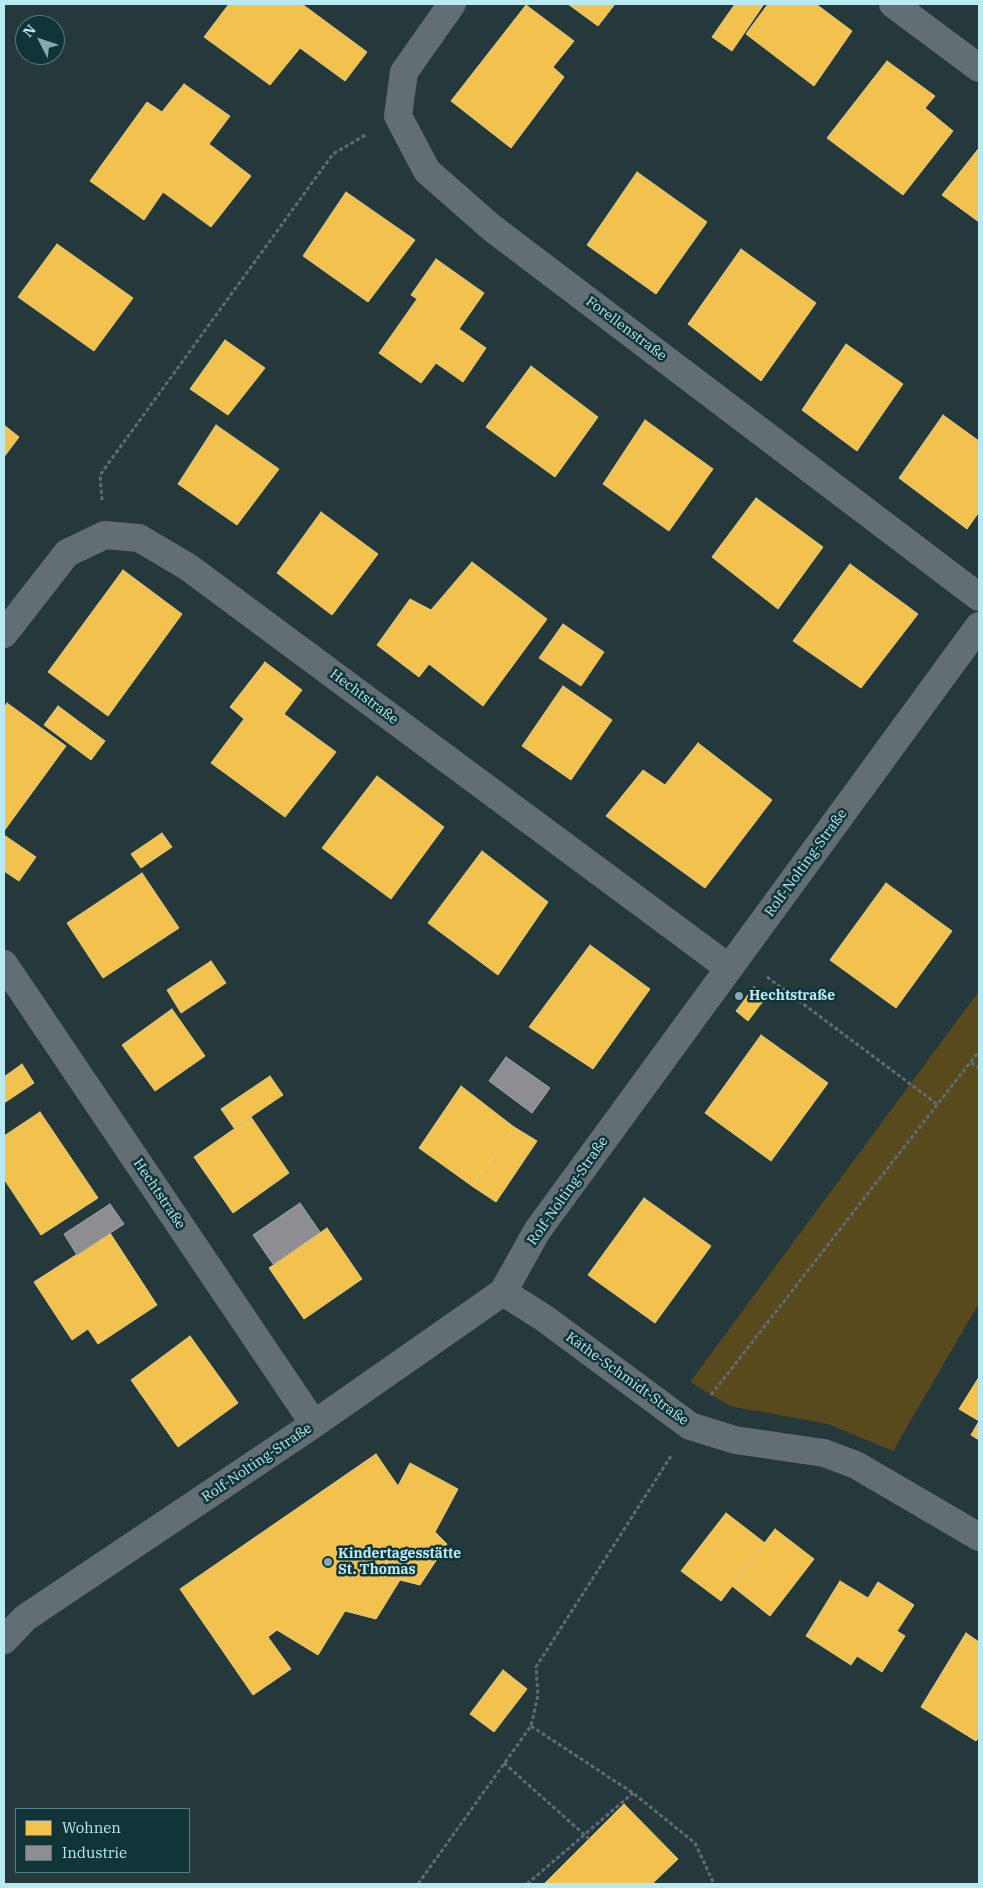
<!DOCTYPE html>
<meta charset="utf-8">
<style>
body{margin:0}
#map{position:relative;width:983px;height:1888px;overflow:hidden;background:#25383b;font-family:"IBM Plex Serif",serif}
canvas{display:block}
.frame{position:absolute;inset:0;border:5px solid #b9e9f1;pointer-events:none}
.legend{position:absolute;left:15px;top:1808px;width:175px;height:65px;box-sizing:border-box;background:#113439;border:1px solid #547c83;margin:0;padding:6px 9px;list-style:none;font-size:15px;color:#b9e9f1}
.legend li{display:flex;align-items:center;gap:10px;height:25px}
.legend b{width:25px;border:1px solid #547c83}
.north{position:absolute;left:15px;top:15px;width:50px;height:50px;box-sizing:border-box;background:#113439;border:1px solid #547c83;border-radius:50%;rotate:311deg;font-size:14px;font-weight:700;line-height:20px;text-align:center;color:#b9e9f1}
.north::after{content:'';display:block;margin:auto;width:18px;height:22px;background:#85abb1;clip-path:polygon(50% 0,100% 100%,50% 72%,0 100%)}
</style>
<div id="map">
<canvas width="983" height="1888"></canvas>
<div class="frame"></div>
<ul class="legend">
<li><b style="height:14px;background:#f2c14e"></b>Wohnen</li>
<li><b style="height:14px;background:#8d8d92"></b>Industrie</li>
</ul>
<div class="north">N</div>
</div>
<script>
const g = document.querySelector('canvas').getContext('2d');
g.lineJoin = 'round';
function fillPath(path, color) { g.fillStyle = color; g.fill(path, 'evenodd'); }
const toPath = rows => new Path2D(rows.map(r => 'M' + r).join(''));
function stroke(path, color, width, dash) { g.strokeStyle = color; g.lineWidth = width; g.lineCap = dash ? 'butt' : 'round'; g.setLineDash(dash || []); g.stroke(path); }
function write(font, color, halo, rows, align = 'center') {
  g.font = font + ' "IBM Plex Serif",serif'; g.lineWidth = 5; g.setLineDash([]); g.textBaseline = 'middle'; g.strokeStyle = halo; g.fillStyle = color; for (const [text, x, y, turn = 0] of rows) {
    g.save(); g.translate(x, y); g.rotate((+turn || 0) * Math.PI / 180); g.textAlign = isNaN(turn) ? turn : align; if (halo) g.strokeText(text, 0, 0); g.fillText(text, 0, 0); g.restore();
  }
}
fillPath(toPath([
 [979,991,979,1303,893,1451,828,1424,730,1406,690,1382]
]), '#594a1e');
const homes = toPath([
 [229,4,302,4,367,52,345,81,300,48,270,85,204,37,229,4],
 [568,4,615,4,598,26,568,4],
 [735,4,764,4,732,51,712,37,735,4],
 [768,4,816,4,852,31,814,86,746,34,768,4],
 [526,5,574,41,553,67,564,77,511,148,451,101,526,5],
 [887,61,935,96,925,108,953,131,903,195,827,138,887,61],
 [184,84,230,116,209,144,251,176,211,227,163,192,144,220,90,181,147,102,162,112,184,84],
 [979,148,979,222,942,195,979,148],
 [637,172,707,222,656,294,587,245,637,172],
 [346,192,415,240,368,302,303,256,346,192],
 [57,244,133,298,94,351,18,297,57,244],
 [741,249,816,303,761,381,688,324,741,249],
 [436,259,484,293,459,329,486,348,463,382,436,363,421,383,379,353,417,299,411,295,436,259],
 [225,340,265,368,228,415,190,389,225,340],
 [846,344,903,384,857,451,802,410,846,344],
 [531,366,598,417,555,477,486,427,531,366],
 [943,415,979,441,979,512,967,529,899,478,943,415],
 [645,420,713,469,669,531,603,484,645,420],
 [4,425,19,437,4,457,4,425],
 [216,425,279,469,237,525,178,484,216,425],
 [756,498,823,547,778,609,712,557,756,498],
 [321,512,378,554,332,615,277,573,321,512],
 [472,562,547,619,483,706,429,664,419,677,377,645,410,599,431,610,472,562],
 [850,564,918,614,861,688,793,641,850,564],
 [123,570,182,614,108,716,48,672,123,570],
 [563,624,604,652,581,686,539,658,563,624],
 [265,662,302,690,284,714,336,752,285,817,211,763,244,719,230,707,265,662],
 [563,686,612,720,571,780,522,746,563,686],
 [7,703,66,746,4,831,4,708,7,703],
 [58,706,105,741,91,760,44,725,58,706],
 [698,743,772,800,705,888,606,816,643,770,665,785,698,743],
 [377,776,444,827,391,899,322,848,377,776],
 [162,833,172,847,141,868,131,854,162,833],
 [4,835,36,857,19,881,4,871,4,835],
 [482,851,548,902,498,975,428,923,482,851],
 [142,873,179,928,103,978,67,923,142,873],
 [886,883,952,931,896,1008,830,960,886,883],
 [590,945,650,989,593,1069,529,1027,590,945],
 [211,961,226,983,181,1013,167,990,211,961],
 [754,987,766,997,748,1021,736,1011,754,987],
 [172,1009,205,1056,155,1091,122,1045,172,1009],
 [761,1035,828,1083,771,1161,705,1113,761,1035],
 [22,1064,34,1083,4,1103,4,1077,22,1064],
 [270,1076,283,1095,234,1128,221,1109,270,1076],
 [461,1086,514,1127,472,1186,419,1148,461,1086],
 [40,1112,98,1198,41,1235,4,1179,4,1136,40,1112],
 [251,1117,289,1173,233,1213,194,1157,251,1117],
 [514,1127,537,1141,496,1202,472,1186,514,1127],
 [644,1198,711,1246,655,1323,588,1275,644,1198],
 [327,1228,362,1279,304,1319,269,1268,327,1228],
 [110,1233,157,1305,98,1344,88,1329,72,1340,34,1282,110,1233],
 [190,1336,238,1403,178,1447,131,1380,190,1336],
 [979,1377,979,1440,971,1435,979,1421,959,1409,979,1377],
 [376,1454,398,1486,410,1463,458,1489,435,1532,447,1544,420,1585,400,1580,376,1619,345,1611,318,1655,277,1630,268,1637,291,1669,253,1695,180,1589,376,1454],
 [726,1513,765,1543,721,1601,681,1571,726,1513],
 [775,1529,814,1559,770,1616,732,1586,775,1529],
 [840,1581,868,1598,878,1582,914,1605,897,1631,905,1636,882,1672,857,1656,851,1665,806,1636,840,1581],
 [966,1633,979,1642,979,1737,976,1741,921,1707,966,1633],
 [503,1670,527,1689,494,1732,470,1714,503,1670],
 [624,1804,678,1859,652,1884,544,1884,624,1804]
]);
fillPath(homes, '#f2c14e');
stroke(homes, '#e1cd7f', 1);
const industry = toPath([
 [506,1057,550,1088,532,1113,489,1081,506,1057],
 [300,1203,320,1232,273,1264,253,1235,300,1203],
 [110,1204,124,1224,77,1255,64,1234,110,1204]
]);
fillPath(industry, '#8d8d92');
stroke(industry, '#9aa9ae', 1);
stroke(toPath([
 [102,500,100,475,333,154,367,134],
 [767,977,937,1104],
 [971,1063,979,1068],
 [711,1395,979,1051],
 [531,1726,633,1793,695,1843,714,1884],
 [504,1763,589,1839],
 [418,1884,531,1726,538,1695,536,1667,671,1456],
 [527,1884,633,1793]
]), '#606c72', 3, [4, 2.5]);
stroke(toPath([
 [452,4,404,72,398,116,427,171,492,228,979,597],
 [893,4,979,68],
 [4,634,67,553,105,535,139,538,188,567,729,968],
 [4,964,314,1424],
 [503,1292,544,1318,690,1426,735,1440,824,1453,856,1465,979,1537],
 [4,1640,25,1618,314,1424,503,1292,537,1231,979,626]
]), '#626d74', 28);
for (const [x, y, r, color] of [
 [739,996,5,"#85abb1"],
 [328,1562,5,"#85abb1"]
]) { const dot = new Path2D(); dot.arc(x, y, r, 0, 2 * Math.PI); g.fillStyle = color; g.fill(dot); stroke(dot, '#113439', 2); }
write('14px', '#b9e9f1', '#113439', [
 ["Forellenstraße",626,329,37],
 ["Hechtstraße",364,697,37],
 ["Rolf-Nolting-Straße",806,863,-54],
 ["Rolf-Nolting-Straße",568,1191,-55],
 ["Hechtstraße",159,1194,56],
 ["Käthe-Schmidt-Straße",627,1379,36],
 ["Rolf-Nolting-Straße",257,1463,-34]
]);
write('bold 14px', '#b9e9f1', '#113439', [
 ["Hechtstraße",749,996],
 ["Kindertagesstätte",338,1554],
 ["St. Thomas",338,1570]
], 'left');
</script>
